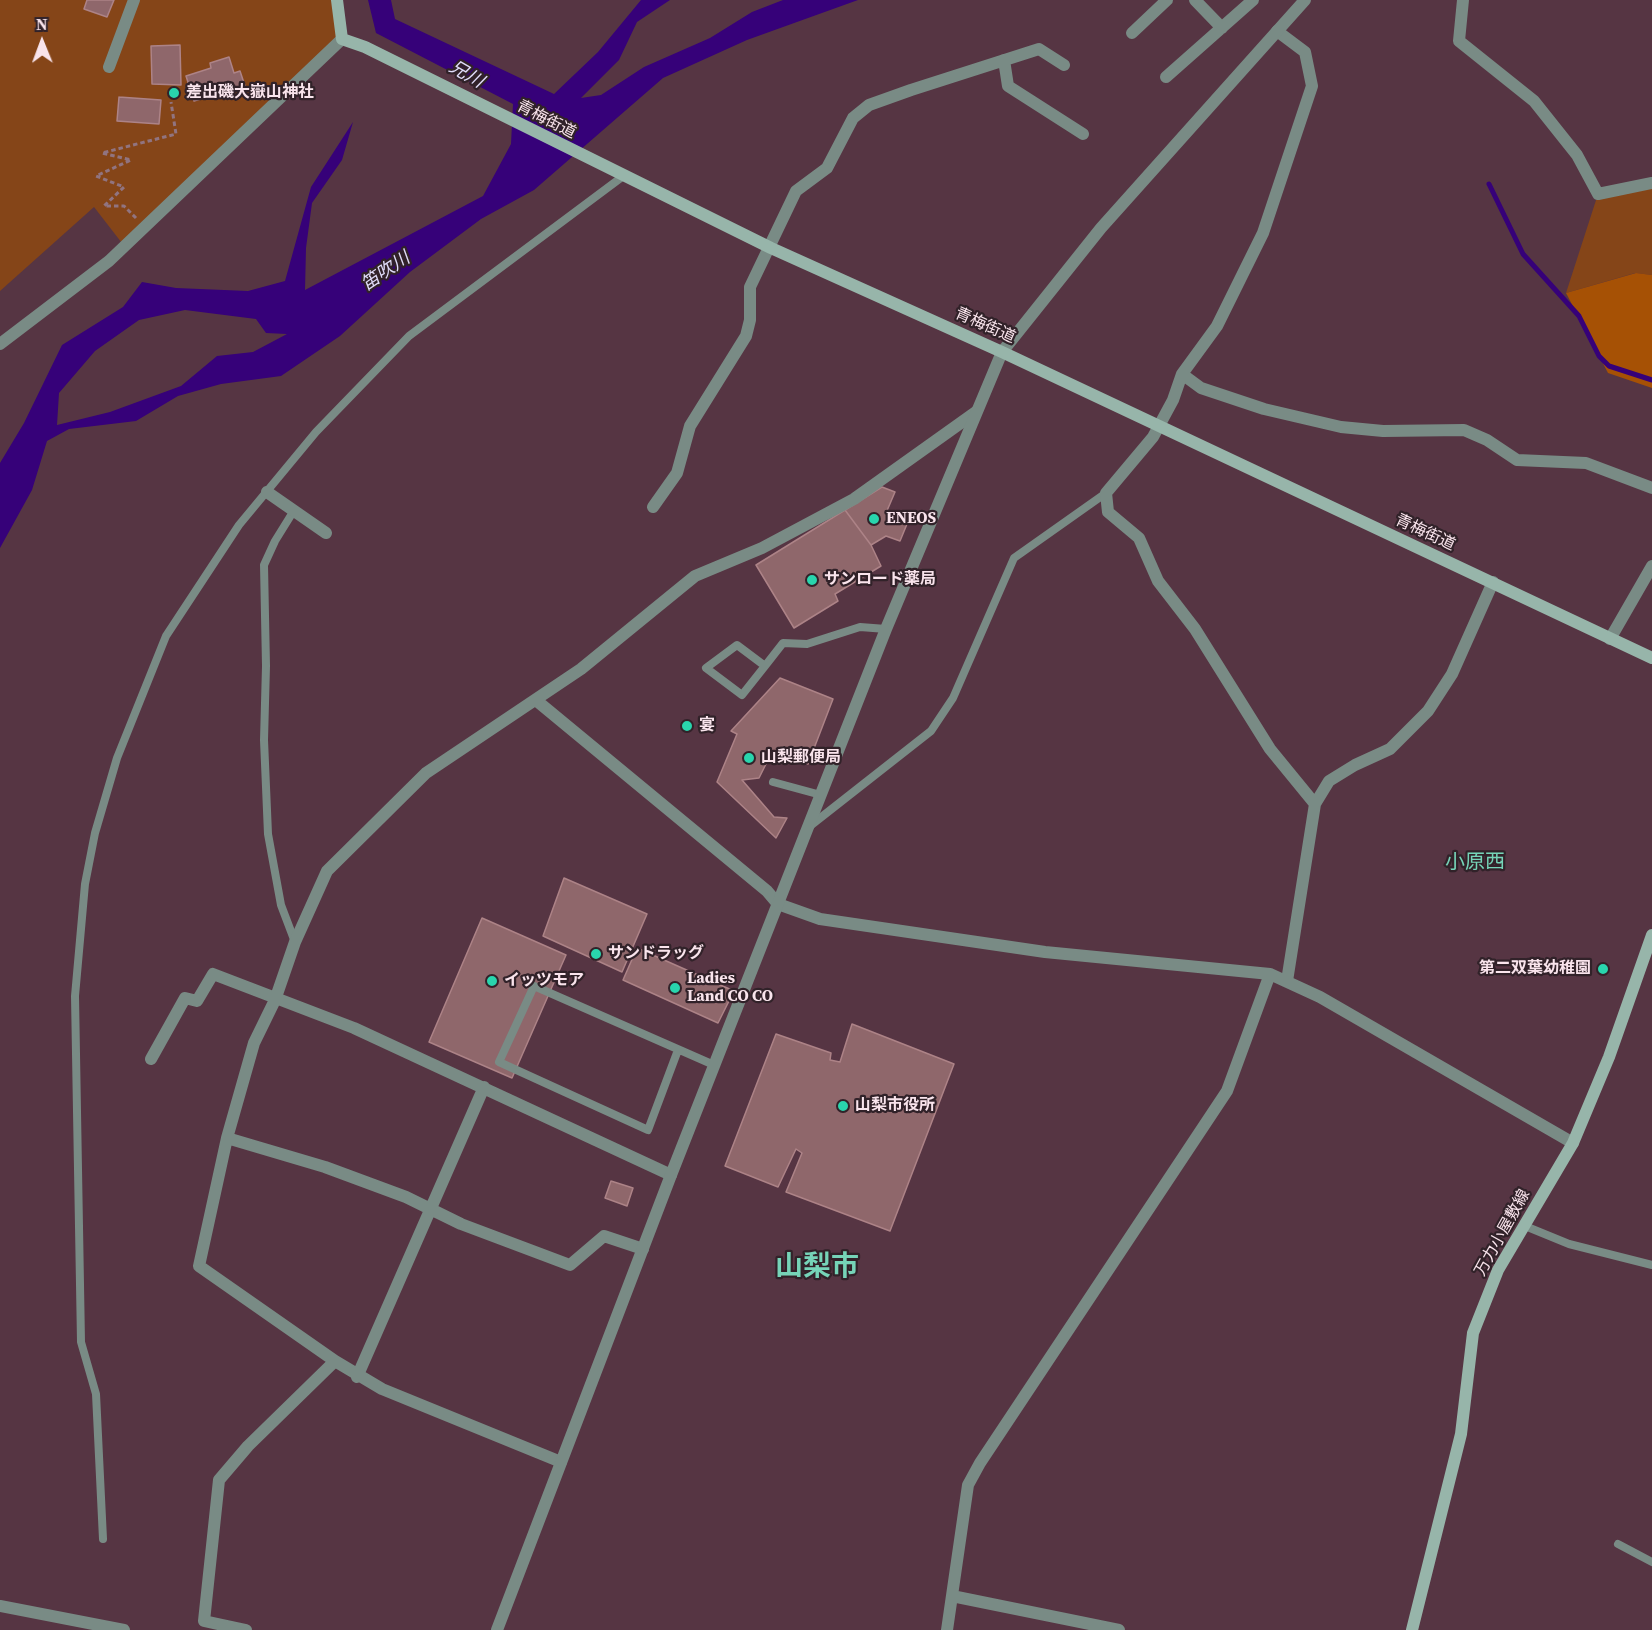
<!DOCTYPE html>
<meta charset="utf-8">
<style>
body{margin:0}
#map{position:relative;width:1652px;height:1630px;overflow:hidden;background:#563543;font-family:"Source Serif 4",serif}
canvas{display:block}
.north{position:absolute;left:12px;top:12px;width:60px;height:60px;-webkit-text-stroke:4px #312229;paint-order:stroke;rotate:359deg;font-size:16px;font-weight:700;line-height:24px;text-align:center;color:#f9e4ec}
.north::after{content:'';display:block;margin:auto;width:21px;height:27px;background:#f9e4ec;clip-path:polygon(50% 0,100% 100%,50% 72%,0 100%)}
</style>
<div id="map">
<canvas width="1652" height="1630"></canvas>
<div class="north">N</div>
</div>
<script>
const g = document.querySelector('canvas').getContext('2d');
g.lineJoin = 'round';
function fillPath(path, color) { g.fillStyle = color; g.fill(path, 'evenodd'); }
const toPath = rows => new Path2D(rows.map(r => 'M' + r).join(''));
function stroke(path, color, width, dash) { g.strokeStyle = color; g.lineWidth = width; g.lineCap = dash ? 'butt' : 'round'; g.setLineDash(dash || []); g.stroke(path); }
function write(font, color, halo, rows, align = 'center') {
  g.font = font + ' "Source Serif 4","Noto Sans JP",serif'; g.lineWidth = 4.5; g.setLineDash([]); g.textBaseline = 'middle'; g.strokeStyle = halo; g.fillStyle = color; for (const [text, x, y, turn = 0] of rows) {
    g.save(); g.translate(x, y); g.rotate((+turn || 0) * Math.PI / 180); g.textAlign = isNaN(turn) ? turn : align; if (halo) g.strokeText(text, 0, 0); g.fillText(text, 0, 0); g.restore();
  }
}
fillPath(toPath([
 [0,0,337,0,342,39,125,247,94,207,0,291],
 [1652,183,1652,275,1635,273,1566,293,1598,194]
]), '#854518');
fillPath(toPath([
 [1636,273,1652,275,1652,388,1608,373,1566,293]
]), '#a65105');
fillPath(toPath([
 [368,0,391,0,395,19,554,94,598,52,641,0,670,0,637,22,619,60,581,98,601,95,644,67,710,38,752,12,783,0,858,0,747,40,663,78,534,190,481,219,410,272,340,336,281,376,221,384,178,396,136,421,69,429,47,441,32,490,0,548,0,463,24,423,62,345,123,307,142,282,176,288,248,291,285,281,311,187,353,122,342,160,312,203,306,248,305,290,483,196,511,144,513,104,376,33],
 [185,310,256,319,266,333,287,334,253,352,217,356,181,386,110,412,57,425,59,393,95,351,139,320]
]), '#360179');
stroke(toPath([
 [1489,184,1523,254,1579,316,1599,356,1609,366,1652,380]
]), '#360179', 5);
const building = toPath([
 [87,0,114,0,107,17,84,9,87,0],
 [180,45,181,85,152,84,151,46,180,45],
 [229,57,234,73,240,71,245,86,194,101,186,76,211,68,210,63,229,57],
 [119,97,161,100,159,124,117,121,119,97],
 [882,487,895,492,886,513,907,524,900,541,886,536,871,545,845,510,882,487],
 [845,510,871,545,881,566,835,594,838,601,794,628,756,565,845,510],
 [780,678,833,699,808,764,772,752,759,778,742,780,774,817,787,818,776,838,717,782,737,734,731,731,780,678],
 [564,878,647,914,622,972,543,936,564,878],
 [482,918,566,955,512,1078,429,1042,482,918],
 [637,948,734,991,718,1023,623,980,637,948],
 [852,1024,954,1064,890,1231,786,1192,802,1153,796,1149,778,1187,725,1166,776,1034,831,1053,830,1060,840,1062,852,1024],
 [611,1181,633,1188,627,1206,605,1198,611,1181]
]);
fillPath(building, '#8f676b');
stroke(building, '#ad8387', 1.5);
stroke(toPath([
 [136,218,124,206,104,206,124,187,96,176,131,160,102,153,176,134,171,102]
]), '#917480', 3, [4.5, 3]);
stroke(toPath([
 [293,512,275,541,264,565,266,666,264,740,268,834,281,905,295,942],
 [765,666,737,645,706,668,742,695,765,666,783,643,807,644,860,627,886,629],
 [773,782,821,795],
 [810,826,931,731,953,698,1014,558,1106,493],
 [678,1050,648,1130,499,1062,534,986,714,1065],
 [1525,1226,1569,1244,1652,1265],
 [103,1539,96,1394,81,1342,75,996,85,884,95,833,117,758,166,636,239,525,316,432,409,336,622,177],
 [1618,1544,1652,1562]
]), '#798b85', 8);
stroke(toPath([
 [1195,0,1222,28],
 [1463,0,1459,41,1534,101,1577,155,1598,194,1652,183],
 [1277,31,1305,52,1312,86,1263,233,1217,326,1182,374,1173,400,1153,437,1106,493,1108,512,1139,538,1158,581,1195,629,1270,749,1315,804],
 [1132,33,1167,0],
 [1004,60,1008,86,1083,134],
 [109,67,134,0],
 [1166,77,1253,0],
 [1182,374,1201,388,1264,409,1341,427,1383,431,1464,430,1487,440,1517,460,1586,463,1652,488],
 [267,492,326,533],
 [653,507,677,473,690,426,746,336,750,320,750,287,796,191,827,168,853,118,869,105,911,90,1039,49,1064,65],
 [1610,639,1652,566],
 [537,701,767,891,778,904,820,919,1045,952,1270,974,1320,997,1573,1143],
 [1287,981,1315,804,1329,781,1355,765,1390,749,1428,711,1452,674,1493,582],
 [151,1059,185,998,197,1001,213,974,354,1028,671,1175],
 [227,1138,325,1167,406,1197,461,1224,570,1265,604,1236,643,1249],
 [335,1361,382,1389,561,1462],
 [357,1377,484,1087],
 [952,1596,1119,1630],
 [246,1630,204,1621,219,1480,248,1446,335,1361,199,1266,227,1138,254,1043,275,1000,295,942,327,871,426,773,581,669,695,576,762,548,854,499,976,412],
 [947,1630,968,1485,980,1463,1227,1091,1270,974]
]), '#798b85', 12);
stroke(toPath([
 [0,344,109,261,342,39],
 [0,1606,124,1630],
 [497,1630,671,1175,886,629,1002,352,1101,228,1305,0]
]), '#798b85', 12);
stroke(toPath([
 [337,0,342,39,365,47,771,248,1002,352,1652,658],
 [1412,1630,1461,1434,1473,1333,1498,1270,1573,1143,1609,1057,1652,935]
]), '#97b5aa', 12);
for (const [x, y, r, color] of [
 [174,93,6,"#29d5ad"],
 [874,519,6,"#29d5ad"],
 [812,580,6,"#29d5ad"],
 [687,726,6,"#29d5ad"],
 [749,758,6,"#29d5ad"],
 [596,954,6,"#29d5ad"],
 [1603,969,6,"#29d5ad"],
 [492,981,6,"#29d5ad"],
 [675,988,6,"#29d5ad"],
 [843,1106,6,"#29d5ad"]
]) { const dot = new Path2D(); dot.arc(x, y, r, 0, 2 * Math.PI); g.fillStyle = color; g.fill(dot); stroke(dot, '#312229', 2); }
write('bold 16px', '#f9e4ec', '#312229', [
 ["差出磯大嶽山神社",186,93],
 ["ENEOS",886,519],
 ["サンロード薬局",824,580],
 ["宴",699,726],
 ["山梨郵便局",761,758],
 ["サンドラッグ",608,954],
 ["第二双葉幼稚園",1591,969,"right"],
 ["Ladies",687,979],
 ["Land CO CO",687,997],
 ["イッツモア",504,981],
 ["山梨市役所",855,1106]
], 'left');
write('16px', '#f9e4ec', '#312229', [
 ["青梅街道",546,120,27],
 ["青梅街道",985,326,24],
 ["青梅街道",1425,533,25],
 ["万力小屋敷線",1503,1233,-61]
]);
write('italic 18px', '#e1ddfa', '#312229', [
 ["兄川",466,75,30],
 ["笛吹川",386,272,-34]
]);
write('20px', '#76d4b8', '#312229', [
 ["小原西",1475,863]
]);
write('bold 28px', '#76d4b8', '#312229', [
 ["山梨市",817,1268]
]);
</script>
